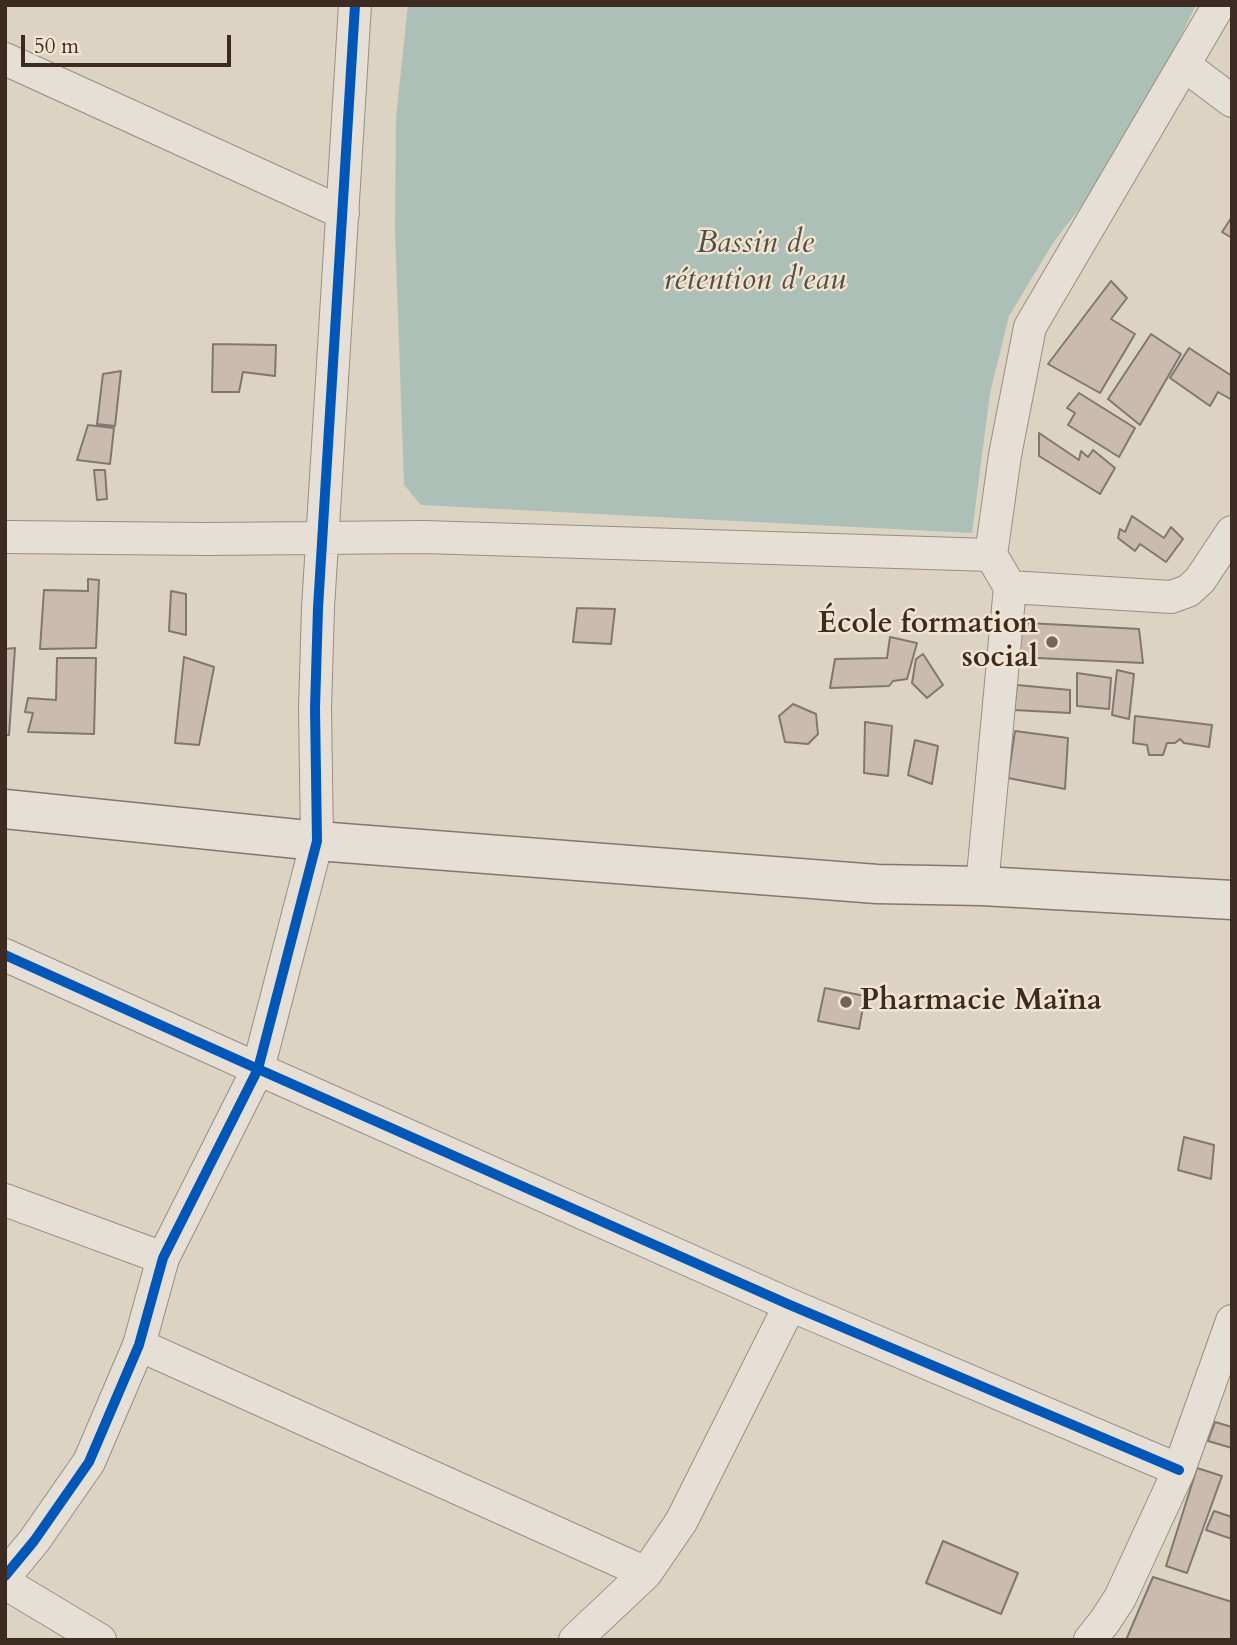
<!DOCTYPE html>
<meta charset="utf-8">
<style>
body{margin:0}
#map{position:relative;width:1237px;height:1645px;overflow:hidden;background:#ddd3c2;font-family:Cardo,serif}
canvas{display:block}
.frame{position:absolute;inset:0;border:7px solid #3d2a21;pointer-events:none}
.scale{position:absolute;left:21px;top:35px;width:210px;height:32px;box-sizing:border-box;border:4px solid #3d2a21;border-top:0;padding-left:9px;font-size:21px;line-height:24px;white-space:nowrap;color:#3d2a21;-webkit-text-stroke:5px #f0e4d0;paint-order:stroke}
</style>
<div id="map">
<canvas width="1237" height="1645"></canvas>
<div class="frame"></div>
<div class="scale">50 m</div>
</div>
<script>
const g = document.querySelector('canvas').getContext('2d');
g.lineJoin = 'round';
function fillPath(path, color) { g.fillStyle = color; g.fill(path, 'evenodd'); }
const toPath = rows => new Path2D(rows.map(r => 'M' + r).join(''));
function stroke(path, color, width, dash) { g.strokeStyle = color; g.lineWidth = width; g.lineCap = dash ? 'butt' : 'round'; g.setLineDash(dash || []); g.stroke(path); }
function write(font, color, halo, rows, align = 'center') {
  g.font = font + ' Cardo,serif'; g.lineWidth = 5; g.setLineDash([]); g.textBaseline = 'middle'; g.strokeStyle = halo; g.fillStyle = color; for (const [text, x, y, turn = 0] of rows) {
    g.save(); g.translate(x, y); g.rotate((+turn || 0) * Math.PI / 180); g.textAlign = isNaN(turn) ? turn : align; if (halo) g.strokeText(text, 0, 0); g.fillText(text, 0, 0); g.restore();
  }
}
fillPath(toPath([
 [408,5,1196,5,1174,50,1135,121,1082,205,1053,243,1009,316,990,393,972,533,421,505,404,485,395,231,396,117]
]), '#adc0b8');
const building = toPath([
 [1232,217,1232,238,1222,232,1232,217],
 [1111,281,1127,298,1111,319,1135,334,1100,393,1048,364,1111,281],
 [1151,334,1181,354,1140,425,1108,399,1151,334],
 [213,344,276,345,275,376,243,372,239,392,212,392,213,344],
 [1189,348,1232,376,1232,400,1218,392,1210,406,1170,378,1189,348],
 [121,371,115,426,97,424,103,374,121,371],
 [1079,393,1135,428,1119,457,1068,425,1075,413,1067,408,1079,393],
 [88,425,114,428,110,464,77,460,88,425],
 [1039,433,1079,460,1081,451,1088,457,1093,450,1115,468,1100,494,1039,456,1039,433],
 [94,470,105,470,107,499,97,500,94,470],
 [1132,516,1164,538,1171,527,1183,539,1166,562,1140,544,1135,551,1118,538,1120,529,1125,532,1132,516],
 [88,579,99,580,96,648,40,649,44,590,88,591,88,579],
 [171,591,186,594,186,635,169,631,171,591],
 [577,608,615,609,611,644,573,642,577,608],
 [1028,623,1139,629,1143,663,1016,657,1018,632,1028,623],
 [890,637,917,643,907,679,893,681,889,686,830,688,835,659,887,658,890,637],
 [15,648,9,735,5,735,5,649,15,648],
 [923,654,943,685,927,698,912,683,916,659,923,654],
 [184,657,214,667,199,745,175,743,184,657],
 [57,658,96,658,94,734,28,732,33,713,25,712,28,698,56,700,57,658],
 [1117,670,1134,674,1129,719,1112,715,1117,670],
 [1077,673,1111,678,1109,709,1077,706,1077,673],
 [1017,685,1070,690,1070,713,1014,710,1017,685],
 [793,704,816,714,818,734,808,744,785,742,779,716,793,704],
 [1135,716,1212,725,1209,747,1184,743,1180,739,1175,743,1167,743,1163,755,1149,755,1147,745,1133,743,1135,716],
 [865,722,892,726,888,776,864,773,865,722],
 [1015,731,1068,738,1065,789,1008,778,1015,731],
 [915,740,938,746,932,784,908,775,915,740],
 [825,988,865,996,859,1029,818,1021,825,988],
 [1184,1137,1214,1145,1211,1179,1178,1170,1184,1137],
 [1215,1422,1232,1427,1232,1448,1208,1441,1215,1422],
 [1197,1468,1222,1476,1187,1573,1166,1566,1197,1468],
 [1214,1511,1232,1517,1232,1539,1206,1530,1214,1511],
 [943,1541,1018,1573,1001,1614,926,1583,943,1541],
 [1153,1577,1232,1602,1232,1640,1126,1640,1153,1577]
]);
fillPath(building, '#cbbbaf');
stroke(building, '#80786e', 2);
const street = toPath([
 [5,59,343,213],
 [1184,65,1232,101],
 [5,537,206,539,424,537,991,555],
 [1010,587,1171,597,1188,591,1200,580,1232,532],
 [982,886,1010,587,991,555,1005,455,1030,327,1219,5],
 [5,955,258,1069,790,1305,1179,1470],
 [5,1200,163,1258],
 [139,1345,646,1573],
 [5,1576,34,1541,89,1462,139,1345,163,1258,258,1069,317,841,315,708,318,608,355,5],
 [5,1583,100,1640],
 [575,1640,646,1573,681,1522,790,1305],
 [1090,1640,1105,1621,1120,1598,1179,1470,1232,1321]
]);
const secondary = toPath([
 [5,809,317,841,877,884,982,886,1232,900]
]);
stroke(street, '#978e84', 34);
stroke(secondary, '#80786e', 41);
stroke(street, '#e5dfd6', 32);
stroke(secondary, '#e5dfd6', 38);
stroke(toPath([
 [5,955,258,1069,790,1305,1179,1470],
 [5,1576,34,1541,89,1462,139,1345,163,1258,258,1069,317,841,315,708,318,608,355,5]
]), '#0057b8', 10);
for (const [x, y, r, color] of [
 [1052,642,7,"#756559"],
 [846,1002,7,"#756559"]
]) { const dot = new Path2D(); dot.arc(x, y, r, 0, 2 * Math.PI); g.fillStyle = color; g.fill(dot); stroke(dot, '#f0e4d0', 2.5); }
write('bold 30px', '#3d2a21', '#f0e4d0', [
 ["École formation",1038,625],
 ["social",1038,659],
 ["Pharmacie Maïna",860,1002,"left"]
], 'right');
write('italic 32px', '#544e46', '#f0e4d0', [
 ["Bassin de",755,245],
 ["rétention d'eau",755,282]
]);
</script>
